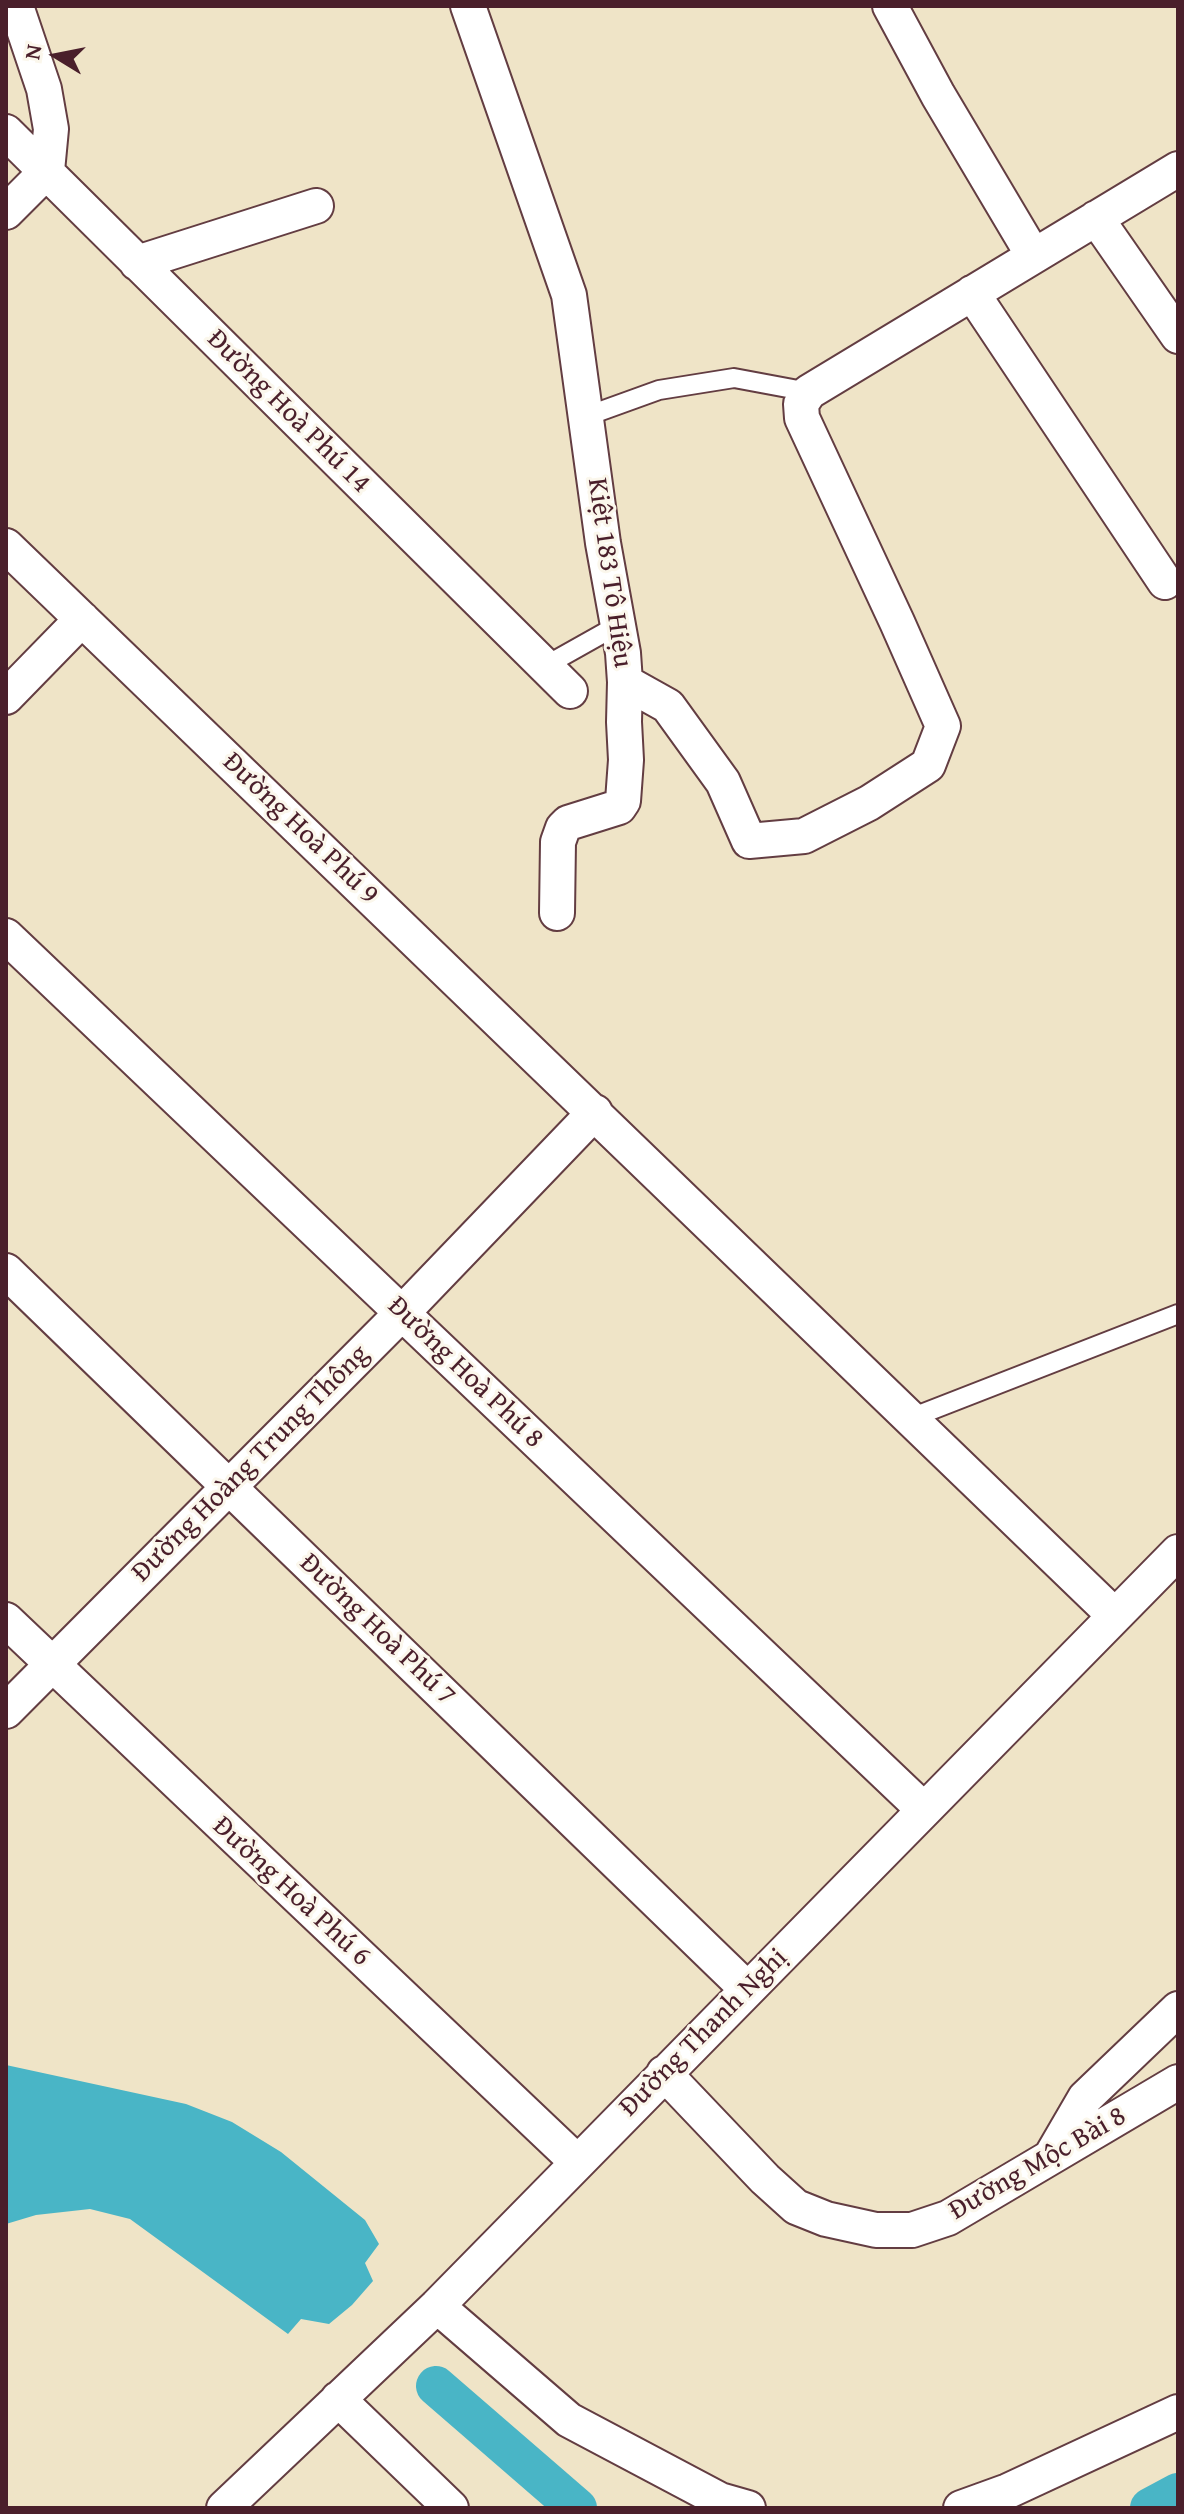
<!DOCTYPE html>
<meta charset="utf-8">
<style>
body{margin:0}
#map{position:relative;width:1184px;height:2514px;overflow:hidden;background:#efe4c7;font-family:"Gentium Book Plus",serif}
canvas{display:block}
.frame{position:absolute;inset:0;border:8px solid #4a1f2b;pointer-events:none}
.north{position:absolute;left:16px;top:16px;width:80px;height:80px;-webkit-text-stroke:6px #fbf7ec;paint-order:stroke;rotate:280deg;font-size:22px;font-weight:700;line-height:32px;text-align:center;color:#4a1f2b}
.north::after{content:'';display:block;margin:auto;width:28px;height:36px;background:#4a1f2b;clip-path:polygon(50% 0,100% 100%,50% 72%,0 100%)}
</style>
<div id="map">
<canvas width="1184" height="2514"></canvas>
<div class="frame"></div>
<div class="north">N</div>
</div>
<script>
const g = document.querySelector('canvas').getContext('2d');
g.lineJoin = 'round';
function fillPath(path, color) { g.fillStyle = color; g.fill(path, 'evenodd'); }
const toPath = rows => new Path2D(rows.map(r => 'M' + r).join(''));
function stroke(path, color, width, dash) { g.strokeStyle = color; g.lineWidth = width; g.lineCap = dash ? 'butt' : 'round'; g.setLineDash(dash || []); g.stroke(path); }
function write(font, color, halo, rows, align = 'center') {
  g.font = font + ' "Gentium Book Plus",serif'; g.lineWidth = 6; g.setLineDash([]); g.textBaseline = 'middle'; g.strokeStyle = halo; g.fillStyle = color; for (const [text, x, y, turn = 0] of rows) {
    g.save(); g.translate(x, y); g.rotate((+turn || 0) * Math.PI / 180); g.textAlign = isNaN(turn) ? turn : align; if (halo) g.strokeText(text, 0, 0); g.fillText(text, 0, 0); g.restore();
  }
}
fillPath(toPath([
 [6,2065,186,2104,232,2122,281,2152,365,2220,379,2244,365,2263,373,2281,352,2305,329,2324,301,2319,288,2334,130,2219,90,2209,36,2215,6,2224]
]), '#49b5c6');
stroke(toPath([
 [436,2386,577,2508],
 [1150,2508,1178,2493]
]), '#49b5c6', 40);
const service = toPath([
 [587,416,659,390,734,378,809,392],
 [545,666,618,625],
 [911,1418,1178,1314]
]);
const minor = toPath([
 [468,6,569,295,603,543,623,653,625,682,668,706,723,782,749,841,804,836,869,803,928,765,943,726,897,622,802,418,801,404,809,392,1178,169],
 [890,6,938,95,1033,255],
 [6,132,570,691],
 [6,212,47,171,51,129,44,89,16,6],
 [1096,218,1178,336],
 [137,263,316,206],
 [972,293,1165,582],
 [6,546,1115,1616],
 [6,697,82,619],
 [557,913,558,842,563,828,568,823,619,807,623,801,626,760,624,722,625,682],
 [6,936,924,1810],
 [6,1271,747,1989],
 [6,1620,577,2162],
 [6,1711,402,1313,595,1112],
 [664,2073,765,2179,796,2207,826,2219,876,2230,912,2230,948,2218,1178,2082],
 [1053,2153,1085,2098,1178,2009],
 [437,2306,569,2420,720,2500,748,2508],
 [338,2399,451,2508],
 [224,2508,437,2306,1178,1552],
 [961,2508,1008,2491,1178,2412]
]);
stroke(service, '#633d42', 22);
stroke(minor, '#633d42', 38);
stroke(service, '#fff', 18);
stroke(minor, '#fff', 34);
write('28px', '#4a1f2b', '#fbf7ec', [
 ["Đường Hoà Phú 14",288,412,45],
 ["Kiệt 183 Tô Hiệu",609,573,82],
 ["Đường Hoà Phú 9",300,829,44],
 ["Đường Hoà Phú 8",465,1373,44],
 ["Đường Hoàng Trung Thông",251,1464,-45],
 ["Đường Hoà Phú 7",377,1630,44],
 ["Đường Hoà Phú 6",291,1892,43],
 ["Đường Thanh Nghị",704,2033,-45],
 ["Đường Mộc Bài 8",1038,2164,-30]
]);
</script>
